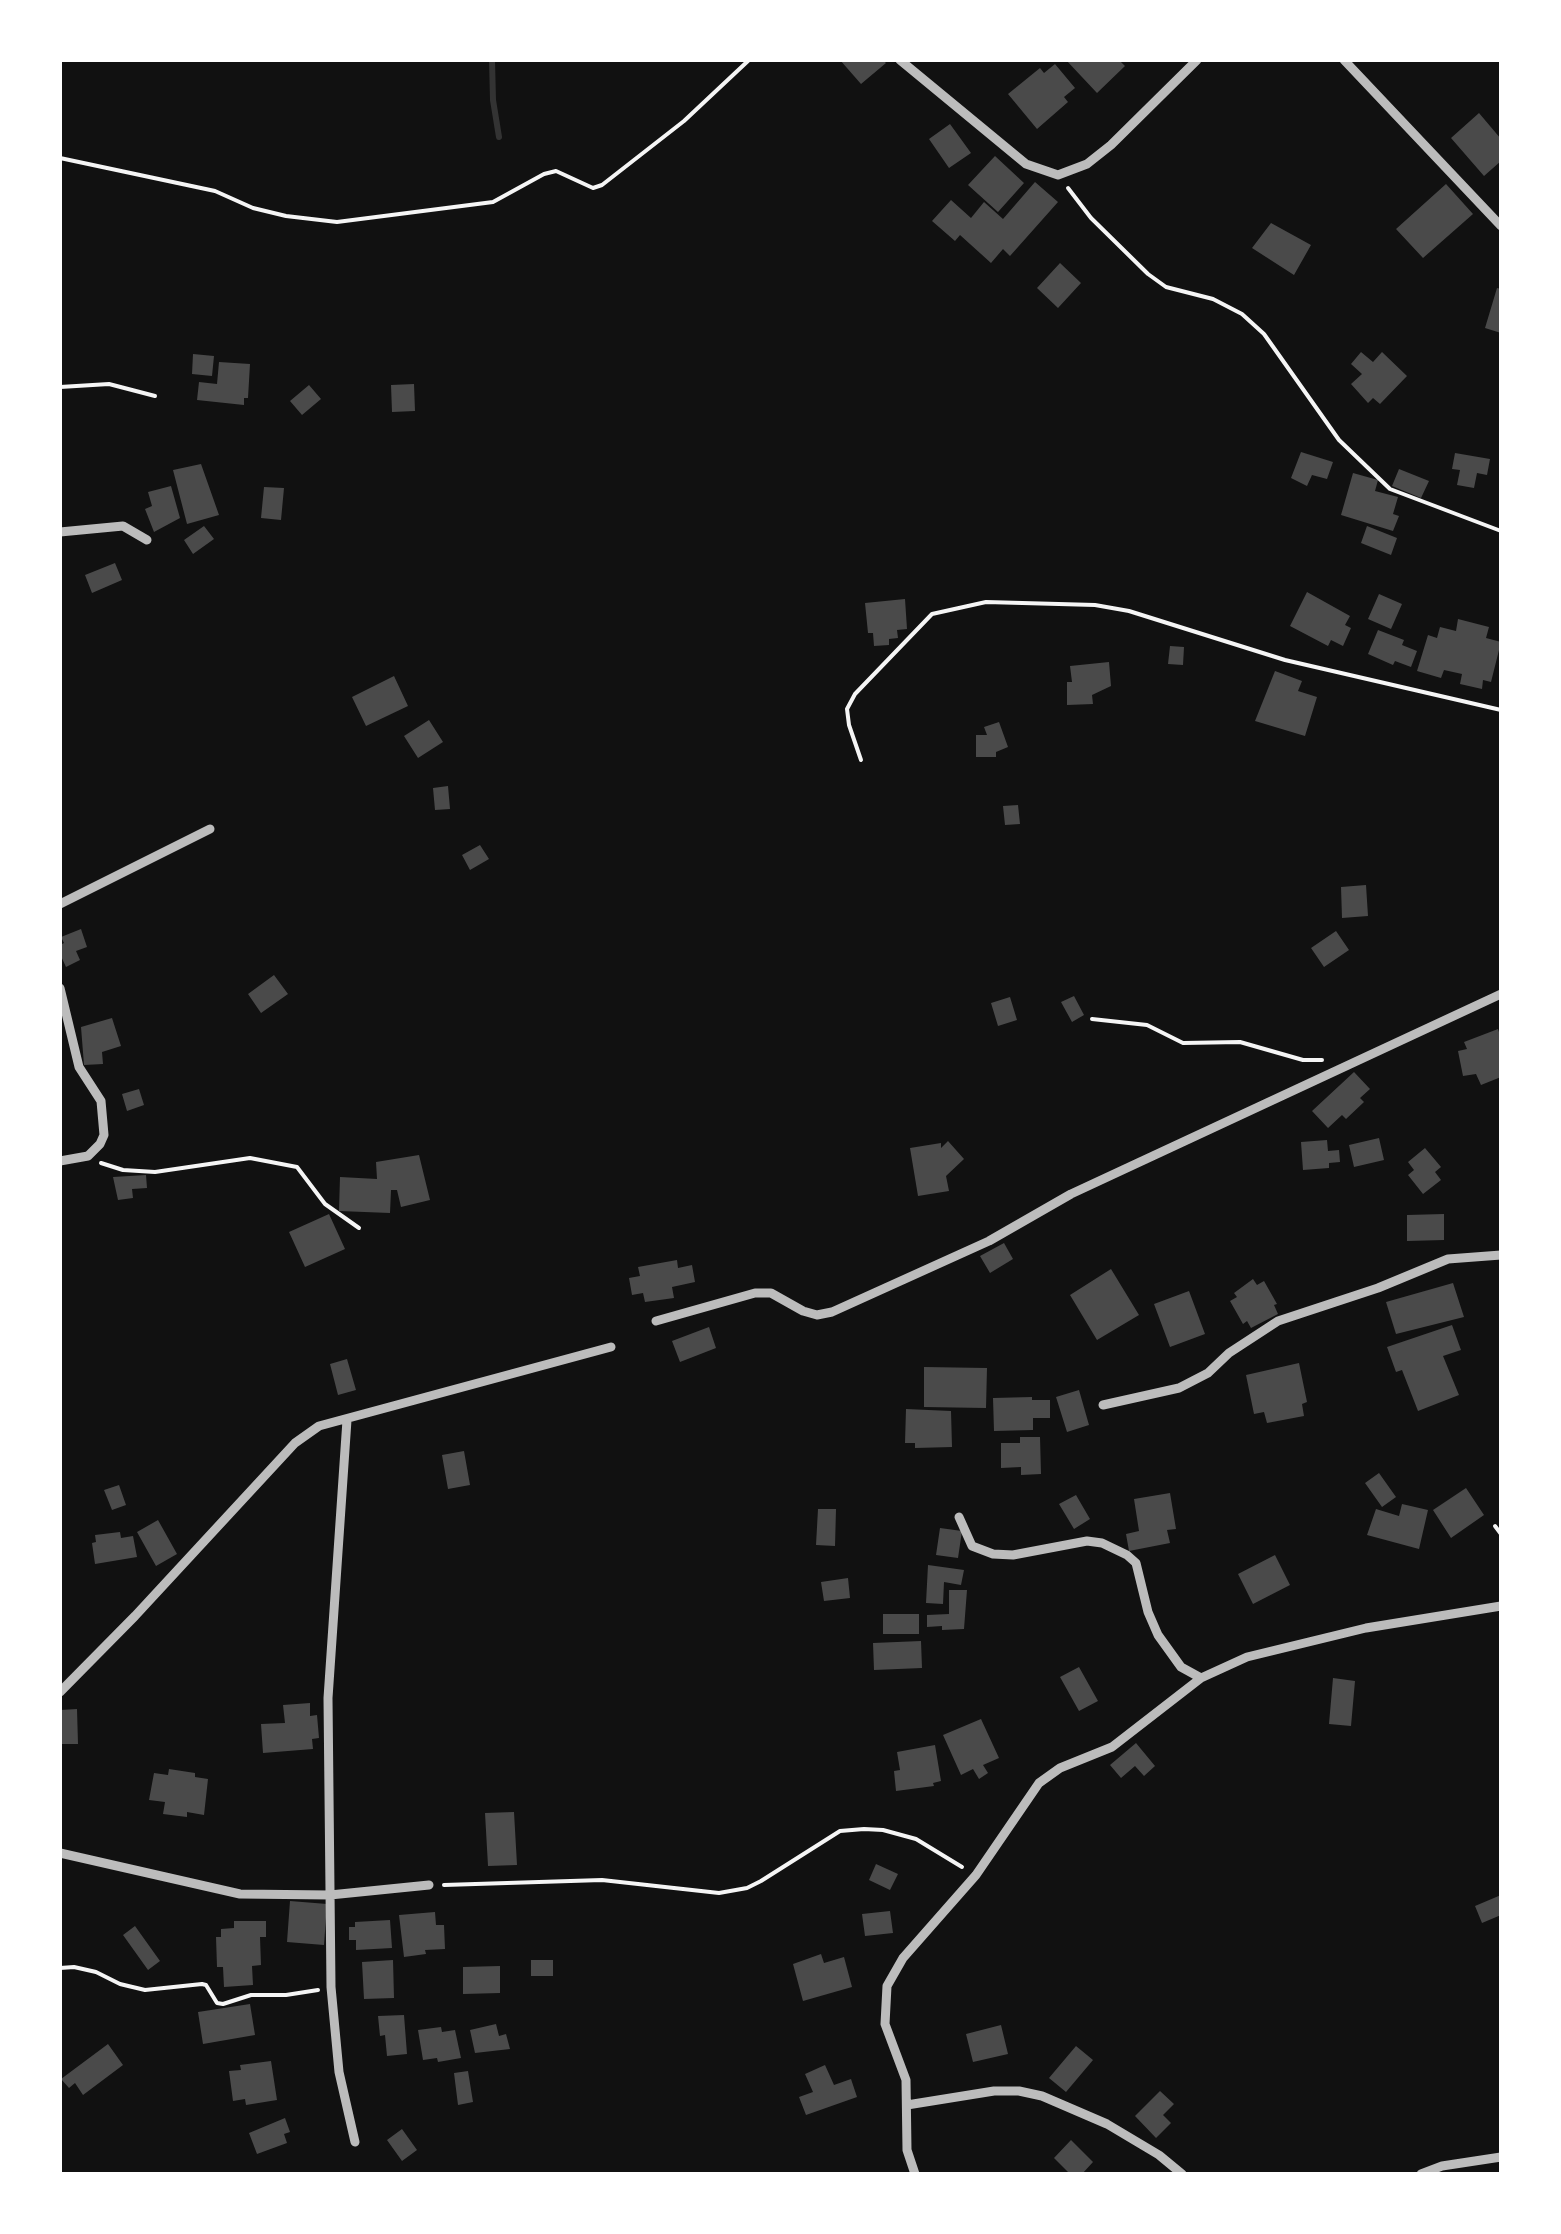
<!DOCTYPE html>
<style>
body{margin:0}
#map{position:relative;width:1561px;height:2234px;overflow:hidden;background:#111;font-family:Mulish,sans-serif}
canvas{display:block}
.frame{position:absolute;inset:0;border:62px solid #fff;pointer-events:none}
</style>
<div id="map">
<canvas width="1561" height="2234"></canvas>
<div class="frame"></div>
</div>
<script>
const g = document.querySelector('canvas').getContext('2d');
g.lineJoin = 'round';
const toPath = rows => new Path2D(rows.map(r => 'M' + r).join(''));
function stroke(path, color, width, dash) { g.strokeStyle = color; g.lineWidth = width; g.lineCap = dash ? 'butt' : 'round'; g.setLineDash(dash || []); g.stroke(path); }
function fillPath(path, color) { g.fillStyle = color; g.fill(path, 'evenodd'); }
stroke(toPath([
 [492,60,493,100,499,137]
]), '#333', 6);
fillPath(toPath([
 [840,60,883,60,886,63,861,84],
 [1066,60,1119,60,1125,66,1097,93],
 [1055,64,1075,88,1064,97,1068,102,1037,129,1008,94,1040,68,1044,73],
 [1479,113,1501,139,1501,161,1484,176,1451,138],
 [950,124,971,153,949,168,929,139],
 [995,156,1024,183,998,212,968,185],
 [1035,182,1058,202,1010,256,1003,249,991,263,960,235,955,241,932,221,951,200,971,218,984,202,1003,219],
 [1446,184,1473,214,1423,258,1396,229],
 [1271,223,1311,245,1294,275,1252,248],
 [1060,263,1081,283,1058,308,1037,288],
 [1497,288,1501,289,1501,333,1485,328],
 [1361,352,1373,362,1382,352,1407,376,1380,404,1373,398,1368,403,1351,384,1362,374,1351,364],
 [193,354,214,356,212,376,192,374],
 [219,362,250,364,248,398,244,398,244,405,197,400,199,382,217,384],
 [414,384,415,411,392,412,391,385],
 [309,385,321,399,302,415,290,401],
 [1301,452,1333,462,1327,479,1312,475,1307,486,1291,478],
 [1455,453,1490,459,1487,475,1477,473,1474,488,1457,485,1460,470,1452,469],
 [201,464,219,515,187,524,173,470],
 [1399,469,1429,481,1421,498,1392,486],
 [1353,473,1378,480,1375,491,1398,497,1393,514,1399,516,1393,531,1341,515],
 [171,486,180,518,154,532,145,509,152,506,148,492],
 [264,487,284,488,281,520,261,518],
 [204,526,214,539,193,554,184,540],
 [1367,526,1397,538,1391,555,1361,543],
 [115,563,122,580,92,593,85,575],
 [1307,592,1350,616,1345,625,1351,628,1343,646,1331,640,1328,646,1290,626],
 [1379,594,1402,604,1391,629,1368,619],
 [905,599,907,629,897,630,898,638,889,639,889,645,874,646,873,633,868,633,865,603],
 [1458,619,1489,627,1486,638,1501,642,1491,682,1483,680,1482,689,1460,684,1462,674,1444,670,1441,678,1417,671,1428,635,1437,638,1440,627,1456,631],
 [1378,630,1404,640,1402,645,1417,651,1411,667,1395,661,1393,665,1368,654],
 [1170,646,1184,647,1183,665,1168,664],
 [1109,662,1111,686,1092,695,1093,704,1067,705,1067,682,1072,682,1070,666],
 [1275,671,1302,681,1298,691,1317,697,1305,736,1255,721],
 [394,676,408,706,366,726,352,697],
 [429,720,443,742,418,758,404,736],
 [999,722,1008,747,996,752,996,757,976,757,976,735,987,735,984,727],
 [448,786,450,809,435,810,433,788],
 [1018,805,1020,824,1005,825,1003,806],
 [480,845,489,859,470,870,462,855],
 [1366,885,1368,916,1342,918,1341,887],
 [81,929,87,947,76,951,80,960,66,967,60,954,60,945,64,943,61,937],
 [1336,931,1349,950,1324,967,1311,948],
 [274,975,288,994,261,1013,248,994],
 [1074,996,1084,1015,1072,1022,1061,1002],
 [1010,997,1017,1020,998,1026,991,1003],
 [112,1018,121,1046,102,1052,103,1064,84,1065,81,1027],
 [1498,1029,1501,1038,1501,1077,1481,1085,1476,1074,1463,1076,1458,1051,1467,1049,1464,1042],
 [1354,1072,1370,1089,1360,1098,1364,1102,1346,1119,1342,1115,1328,1128,1312,1111],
 [139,1089,144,1105,127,1111,122,1094],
 [1379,1138,1384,1160,1354,1167,1349,1145],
 [1327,1140,1328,1151,1339,1150,1340,1162,1329,1163,1329,1168,1303,1170,1301,1142],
 [948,1141,964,1159,946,1176,949,1191,918,1196,910,1148,941,1143,941,1148],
 [1425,1148,1441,1167,1435,1172,1441,1180,1423,1194,1408,1175,1414,1170,1408,1162],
 [419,1155,430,1200,401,1207,397,1190,391,1190,390,1213,339,1211,340,1177,377,1179,376,1162],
 [146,1175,147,1188,132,1189,133,1198,118,1200,113,1177],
 [329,1214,345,1249,305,1267,289,1232],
 [1444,1214,1444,1240,1407,1241,1407,1215],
 [1004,1243,1013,1259,990,1273,980,1256],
 [677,1260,678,1268,692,1265,695,1282,672,1287,674,1298,645,1302,643,1293,632,1295,629,1278,640,1276,638,1267],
 [1111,1269,1139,1315,1097,1340,1070,1295],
 [1253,1279,1257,1285,1264,1281,1277,1304,1274,1305,1278,1314,1251,1328,1247,1321,1243,1324,1230,1301,1237,1297,1234,1293],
 [1453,1283,1464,1317,1396,1334,1386,1302],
 [1189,1291,1205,1334,1170,1347,1154,1304],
 [1452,1325,1461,1350,1443,1356,1459,1395,1418,1411,1402,1370,1396,1372,1387,1347],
 [709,1327,716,1348,680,1362,672,1341],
 [347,1359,356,1390,338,1395,330,1364],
 [1299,1363,1307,1402,1302,1404,1304,1416,1267,1423,1264,1412,1254,1414,1246,1375],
 [924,1367,987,1368,986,1408,924,1407],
 [1079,1390,1089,1425,1067,1432,1056,1397],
 [1032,1397,1032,1400,1050,1400,1050,1418,1033,1418,1033,1430,994,1431,993,1398],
 [906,1409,951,1411,952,1447,915,1448,915,1443,905,1443],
 [1020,1437,1040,1437,1041,1474,1021,1475,1021,1467,1001,1468,1001,1443,1020,1443],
 [464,1451,470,1485,448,1489,442,1455],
 [1379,1473,1396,1497,1382,1507,1365,1483],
 [119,1485,126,1505,112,1510,104,1490],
 [1466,1488,1484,1515,1451,1538,1433,1510],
 [1170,1493,1176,1529,1167,1530,1170,1543,1129,1551,1126,1534,1139,1531,1134,1499],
 [1076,1495,1090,1519,1074,1529,1059,1504],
 [1402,1504,1428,1510,1419,1549,1367,1535,1376,1509,1399,1516],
 [818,1509,836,1509,835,1546,816,1545],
 [158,1520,177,1554,156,1566,137,1532],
 [940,1528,962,1531,958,1558,936,1555],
 [120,1532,121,1538,133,1536,137,1557,95,1564,92,1543,96,1542,95,1535],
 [1275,1555,1290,1585,1253,1604,1238,1574],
 [928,1565,964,1570,961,1585,944,1582,943,1604,926,1603],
 [848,1578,850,1598,824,1601,821,1582],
 [949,1590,967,1590,964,1629,942,1630,942,1626,927,1627,927,1615,949,1614],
 [883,1614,919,1614,919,1634,883,1634],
 [921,1641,922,1668,874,1670,873,1643],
 [1079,1667,1098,1701,1079,1711,1060,1677],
 [1333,1678,1355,1681,1351,1726,1329,1724],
 [310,1703,310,1716,317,1715,319,1738,312,1739,313,1749,263,1753,261,1724,285,1723,283,1705],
 [77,1709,78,1744,60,1744,60,1710],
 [981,1719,999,1758,983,1765,988,1773,979,1779,973,1769,961,1775,943,1735],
 [1136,1743,1155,1766,1144,1776,1135,1766,1121,1778,1110,1765],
 [935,1745,941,1781,933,1783,934,1786,896,1791,894,1771,900,1770,897,1752],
 [169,1769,195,1773,195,1777,208,1779,204,1815,187,1812,187,1817,163,1814,165,1802,149,1800,154,1773,168,1775],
 [514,1812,517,1865,488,1866,485,1813],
 [876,1864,898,1874,890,1890,869,1880],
 [1501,1895,1501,1915,1482,1923,1475,1906],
 [290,1901,327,1904,324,1945,287,1942],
 [890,1911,893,1933,865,1936,862,1914],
 [435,1912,436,1925,444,1925,445,1949,425,1950,426,1954,404,1957,399,1915],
 [390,1920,392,1948,356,1950,356,1940,349,1940,349,1927,355,1927,355,1922],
 [234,1921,266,1921,266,1937,260,1937,261,1965,252,1966,253,1985,224,1987,223,1967,217,1967,216,1937,221,1937,221,1929,234,1928],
 [135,1926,160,1961,148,1970,123,1935],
 [821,1954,824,1963,844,1957,852,1987,803,2001,793,1964],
 [393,1960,394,1998,364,1999,362,1962],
 [531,1960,553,1960,553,1976,531,1976],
 [500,1966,500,1993,463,1994,463,1967],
 [250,2004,255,2035,203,2044,198,2012],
 [404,2015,407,2054,387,2056,385,2035,380,2036,378,2016],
 [496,2024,499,2036,506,2034,510,2049,475,2053,470,2030],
 [1001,2025,1008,2054,973,2062,966,2034],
 [441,2027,442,2032,455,2030,461,2058,438,2062,437,2058,423,2060,418,2030],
 [108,2044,123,2065,83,2095,75,2083,69,2088,61,2079],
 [1076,2046,1093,2060,1066,2092,1049,2078],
 [271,2061,277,2100,246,2105,245,2099,233,2101,229,2071,241,2070,240,2065],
 [825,2065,834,2085,851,2079,857,2097,806,2115,799,2097,813,2092,805,2074],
 [468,2071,473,2102,458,2105,454,2073],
 [1160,2091,1174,2104,1163,2115,1171,2123,1156,2138,1135,2116],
 [285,2118,290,2132,284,2134,287,2143,257,2154,249,2133],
 [402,2129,417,2150,402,2161,387,2140],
 [1071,2140,1093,2162,1082,2174,1070,2174,1054,2158]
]), '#4a4a4a');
stroke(toPath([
 [60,158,215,191,253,208,286,216,337,222,493,202,544,174,556,171,593,188,602,185,684,121,749,60],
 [1068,188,1091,218,1148,274,1166,287,1213,299,1242,314,1264,334,1339,440,1390,489,1501,531],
 [60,387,109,384,155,396],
 [861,760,849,725,847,709,855,694,932,614,986,602,1095,605,1129,611,1285,660,1501,710],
 [1092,1019,1147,1025,1183,1043,1240,1042,1303,1060,1322,1060],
 [101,1163,123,1170,155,1172,250,1158,297,1167,325,1204,359,1228],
 [1495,1526,1501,1534],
 [444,1885,602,1880,719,1893,747,1888,761,1881,840,1831,864,1829,883,1830,916,1839,962,1867],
 [60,1968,74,1967,96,1972,120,1984,145,1990,202,1984,206,1985,217,2003,223,2004,251,1995,286,1995,318,1990]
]), '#f5f5f5', 4);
stroke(toPath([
 [900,60,1026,164,1058,175,1087,164,1111,145,1197,60],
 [1344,60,1501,226],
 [60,532,123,526,147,540],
 [60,904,210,829],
 [60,988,79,1067,101,1101,104,1135,100,1144,88,1156,60,1161],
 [656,1321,755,1293,771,1293,803,1311,817,1315,832,1312,989,1241,1071,1194,1501,994],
 [1103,1405,1179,1388,1208,1373,1229,1353,1278,1321,1378,1288,1448,1259,1501,1255],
 [347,1420,328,1698,331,1987,339,2072,355,2142],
 [959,1517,972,1546,993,1554,1013,1555,1087,1541,1102,1543,1127,1555,1136,1563,1148,1612,1158,1635,1181,1667,1201,1678],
 [60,1692,135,1616,295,1443,319,1426,611,1347],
 [60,1853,240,1894,330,1895,429,1885],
 [907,2105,994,2091,1019,2091,1042,2096,1107,2124,1159,2155,1182,2174],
 [915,2174,907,2150,906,2080,885,2024,887,1986,903,1958,976,1875,1039,1783,1060,1768,1112,1747,1201,1678,1247,1657,1366,1628,1501,1606],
 [1421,2174,1442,2166,1501,2157]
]), '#bcbcbc', 9);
</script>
